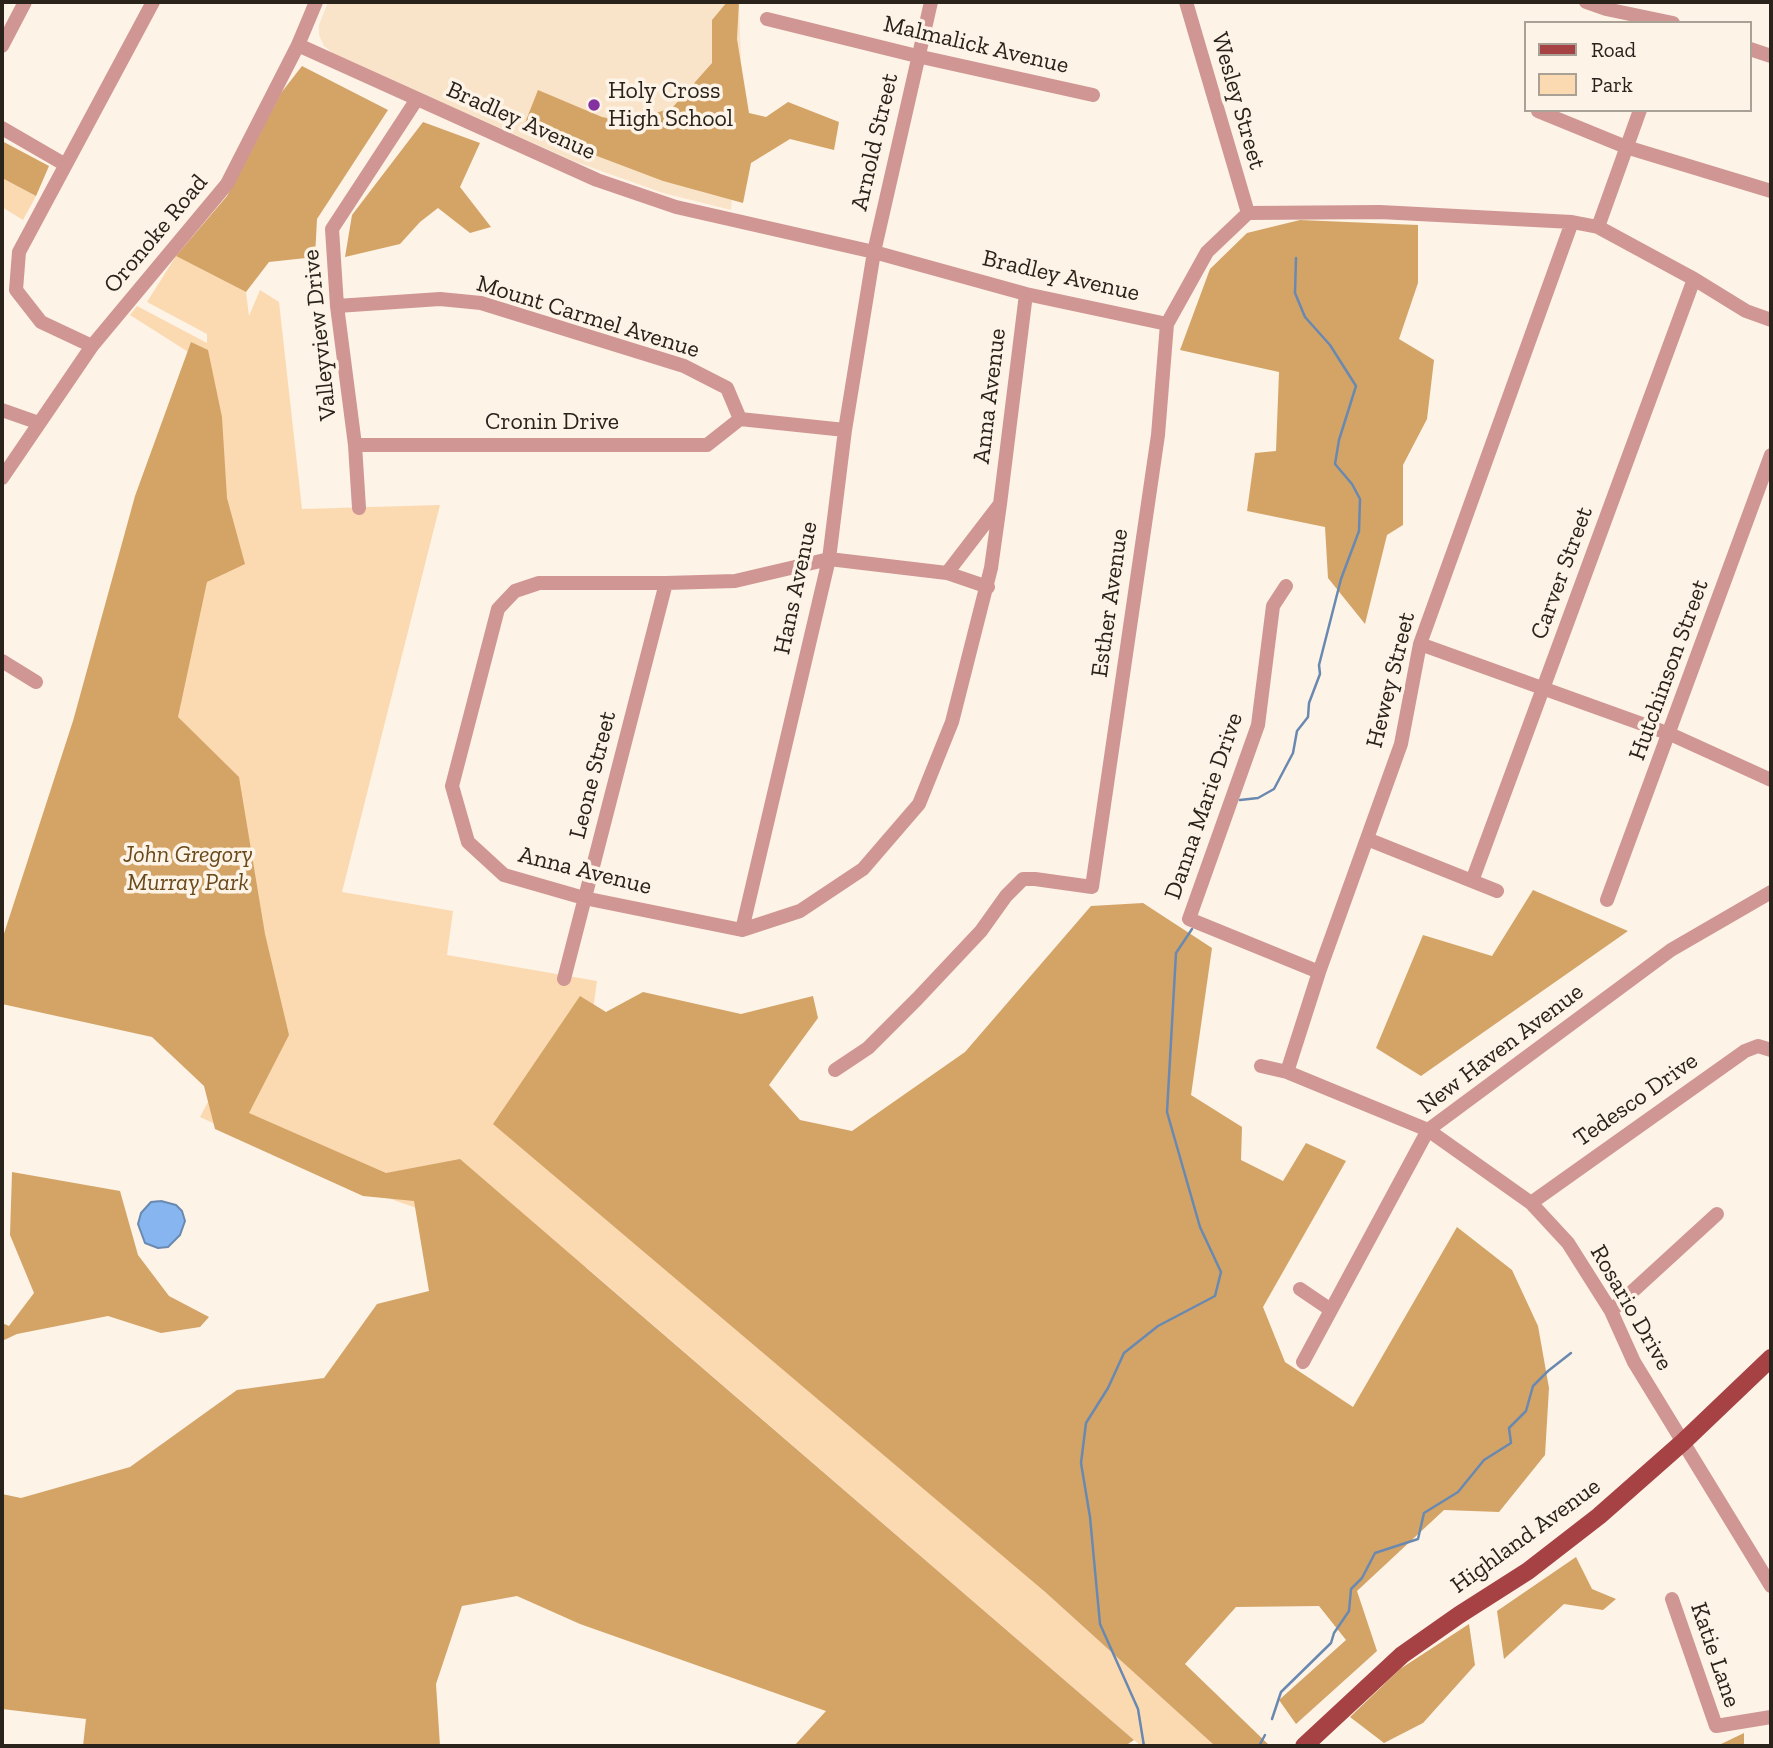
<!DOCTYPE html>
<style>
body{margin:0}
#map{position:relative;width:1773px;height:1748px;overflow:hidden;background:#fdf3e7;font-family:"Zilla Slab",serif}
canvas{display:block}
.frame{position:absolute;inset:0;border:4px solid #2a231c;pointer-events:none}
.legend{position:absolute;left:1524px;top:21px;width:228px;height:91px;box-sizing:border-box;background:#fdf3e7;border:2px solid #a9a096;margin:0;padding:9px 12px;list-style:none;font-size:21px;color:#2a231c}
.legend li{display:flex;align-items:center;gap:14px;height:35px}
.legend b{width:35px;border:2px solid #a9a096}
</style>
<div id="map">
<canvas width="1773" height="1748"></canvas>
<div class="frame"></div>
<ul class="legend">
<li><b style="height:9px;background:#a64144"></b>Road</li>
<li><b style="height:19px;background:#fbdab2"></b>Park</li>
</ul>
</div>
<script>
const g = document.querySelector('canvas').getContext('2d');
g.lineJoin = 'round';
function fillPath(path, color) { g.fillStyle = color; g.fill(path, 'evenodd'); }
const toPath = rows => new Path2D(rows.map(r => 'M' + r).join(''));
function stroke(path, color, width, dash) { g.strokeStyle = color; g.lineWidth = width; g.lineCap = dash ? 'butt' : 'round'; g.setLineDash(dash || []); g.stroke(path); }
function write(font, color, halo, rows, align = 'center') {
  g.font = font + ' "Zilla Slab",serif'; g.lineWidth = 7; g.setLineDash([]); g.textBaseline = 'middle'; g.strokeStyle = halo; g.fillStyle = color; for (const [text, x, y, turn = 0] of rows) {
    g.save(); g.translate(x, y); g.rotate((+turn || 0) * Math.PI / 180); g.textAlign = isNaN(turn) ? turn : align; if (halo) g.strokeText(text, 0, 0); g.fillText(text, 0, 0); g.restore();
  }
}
fillPath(toPath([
 [328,2,739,2,742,90,731,210,663,193,576,162,334,54,324,46,319,35,319,25]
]), '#fae4c9');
fillPath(toPath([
 [2,178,36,196,23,220,2,207],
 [176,256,246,292,249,316,260,290,279,302,302,509,440,505,342,892,453,911,447,955,597,981,588,1046,1044,1591,1215,1746,1141,1746,587,1268,334,1179,200,1117,244,1034,2,1003,2,939,193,355,130,315,137,306,207,343,207,334,147,302]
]), '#fbdab2');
fillPath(toPath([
 [727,2,739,2,737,39,749,113,766,117,788,102,839,122,834,150,790,139,751,163,743,203,663,181,523,128,538,90,602,117,626,122,672,108,712,63,712,20],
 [302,66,388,110,317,219,315,257,269,262,246,292,176,256,227,196,281,93],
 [423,122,480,143,460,187,491,227,470,233,438,208,420,222,400,244,345,257,352,215],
 [2,141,49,166,36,196,2,178],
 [1300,220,1418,225,1418,283,1399,339,1434,360,1427,419,1403,465,1403,525,1387,535,1365,624,1328,578,1325,527,1247,511,1255,453,1276,451,1279,372,1180,350,1210,269,1247,233],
 [191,342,208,350,222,417,227,498,245,564,207,582,178,717,239,777,265,934,289,1035,249,1113,386,1173,460,1159,1134,1740,1125,1746,794,1746,826,1711,580,1624,517,1596,462,1606,436,1684,440,1746,83,1746,86,1719,2,1709,2,1494,21,1498,130,1467,237,1390,324,1378,377,1304,429,1291,414,1201,363,1196,215,1129,204,1086,152,1037,2,1004,2,940,73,721,135,496],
 [1533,890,1628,931,1421,1076,1376,1048,1423,935,1492,956],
 [1143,903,1212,948,1191,1095,1242,1127,1241,1160,1283,1181,1306,1143,1346,1161,1263,1307,1285,1362,1353,1407,1457,1227,1512,1270,1538,1326,1549,1388,1545,1455,1499,1512,1444,1510,1357,1591,1377,1651,1296,1724,1279,1700,1346,1640,1319,1606,1236,1607,1185,1664,1270,1746,1215,1746,1044,1591,493,1124,580,996,606,1012,643,992,741,1014,813,996,818,1018,769,1085,800,1120,852,1131,965,1052,1091,906],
 [12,1172,120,1191,138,1255,169,1296,209,1317,200,1327,161,1333,108,1316,17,1334,2,1341,2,1323,9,1326,34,1293,10,1235],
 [1576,1557,1592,1589,1616,1599,1603,1610,1564,1604,1504,1659,1497,1611],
 [1469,1624,1475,1665,1423,1723,1384,1743,1350,1717,1400,1669],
 [1744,1733,1744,1746,1718,1746,1719,1745]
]), '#d4a467');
const water = toPath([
 [161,1201,176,1205,182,1211,185,1221,180,1235,168,1247,158,1248,145,1243,138,1224,141,1213,151,1202,161,1201]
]);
fillPath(water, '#86b5ef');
stroke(water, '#6a89b0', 2);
stroke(toPath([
 [1240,800,1258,798,1274,789,1293,753,1297,731,1308,717,1309,703,1320,674,1319,665,1341,579,1359,531,1360,499,1352,484,1335,464,1339,440,1356,386,1330,345,1305,317,1295,293,1296,258],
 [1272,1719,1281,1692,1331,1643,1334,1633,1349,1611,1351,1589,1362,1578,1375,1553,1418,1539,1424,1513,1458,1492,1484,1460,1511,1443,1509,1428,1526,1411,1533,1386,1548,1371,1571,1353],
 [1144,1746,1138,1709,1100,1624,1090,1517,1081,1463,1086,1423,1108,1388,1124,1353,1158,1326,1215,1296,1221,1272,1200,1227,1167,1112,1176,953,1192,929],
 [1259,1746,1265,1735]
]), '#6a89b0', 2.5);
stroke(toPath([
 [1186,2,1248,213],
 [1586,2,1606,9,1673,23],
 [767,19,917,56,1093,95],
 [298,45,597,180,676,207,874,252,1026,294,1167,324,1207,252,1248,213,1380,212,1572,222,1598,227,1694,279,1746,311,1771,320],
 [2,46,25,2],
 [1750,49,1771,56],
 [1538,111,1626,147,1771,191],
 [2,128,64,164],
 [1598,227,1640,110],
 [337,306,440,299,481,303,684,366,727,388,740,419,845,430],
 [92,346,41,322,16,290,19,252,153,2],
 [2,410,39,423],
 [355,445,707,445,740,419],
 [2,478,92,346,227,184,298,45,316,2],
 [1000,504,947,573,829,559,735,581,666,583,539,583,515,591,498,609,452,786,468,842,504,875,584,898,742,930,800,911,863,869,919,804,952,722,991,568,1000,504,1026,294],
 [359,508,355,445,337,306,332,229,417,99],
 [947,573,988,587],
 [1286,586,1273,606,1258,725,1189,919,1319,972],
 [1420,644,1670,734,1771,780],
 [2,661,36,682],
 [1367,839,1497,891],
 [1472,881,1694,279],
 [1607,900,1771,455],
 [742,930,829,559,845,430,874,252,931,2],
 [564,979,666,583],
 [1261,1066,1287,1072,1428,1130,1531,1203,1568,1243,1611,1311,1634,1362,1771,1586],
 [835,1070,868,1048,917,999,981,931,1006,896,1023,879,1035,879,1092,887,1158,435,1167,324],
 [1287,1072,1319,972,1401,744,1420,644,1572,222],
 [1531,1203,1745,1051,1758,1046,1771,1050],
 [1300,1289,1331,1310],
 [1611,1311,1717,1214],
 [1303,1362,1428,1130,1671,950,1771,892],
 [1672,1599,1716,1726,1771,1717]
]), '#d09694', 14);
stroke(toPath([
 [1304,1746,1402,1655,1459,1615,1528,1571,1599,1516,1683,1442,1771,1358]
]), '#a64144', 18);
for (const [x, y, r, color] of [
 [594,105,7,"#8532a1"]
]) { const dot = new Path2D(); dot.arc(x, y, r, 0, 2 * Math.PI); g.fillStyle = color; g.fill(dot); stroke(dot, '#fdf3e7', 2.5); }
write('24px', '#2a231c', '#fdf3e7', [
 ["Malmalick Avenue",976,45,13],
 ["Wesley Street",1238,101,74],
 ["Bradley Avenue",521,121,24],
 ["Arnold Street",875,142,-77],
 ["Oronoke Road",156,234,-50],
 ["Bradley Avenue",1061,276,13],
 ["Mount Carmel Avenue",588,317,17],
 ["Valleyview Drive",320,335,-96],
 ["Anna Avenue",990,396,-83],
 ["Cronin Drive",552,422],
 ["Carver Street",1562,573,-70],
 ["Hans Avenue",796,588,-78],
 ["Esther Avenue",1110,603,-82],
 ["Hutchinson Street",1669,670,-70],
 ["Hewey Street",1391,680,-76],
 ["Leone Street",593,775,-76],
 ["Danna Marie Drive",1204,806,-71],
 ["Anna Avenue",585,871,14],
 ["New Haven Avenue",1501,1049,-37],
 ["Tedesco Drive",1636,1100,-35],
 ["Rosario Drive",1631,1308,60],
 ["Highland Avenue",1526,1536,-36],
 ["Katie Lane",1715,1655,71]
]);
write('24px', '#2a231c', '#fdf3e7', [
 ["Holy Cross",608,91],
 ["High School",608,119]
], 'left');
write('italic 24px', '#6a491b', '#fdf3e7', [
 ["John Gregory",188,855],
 ["Murray Park",188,883]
]);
</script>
